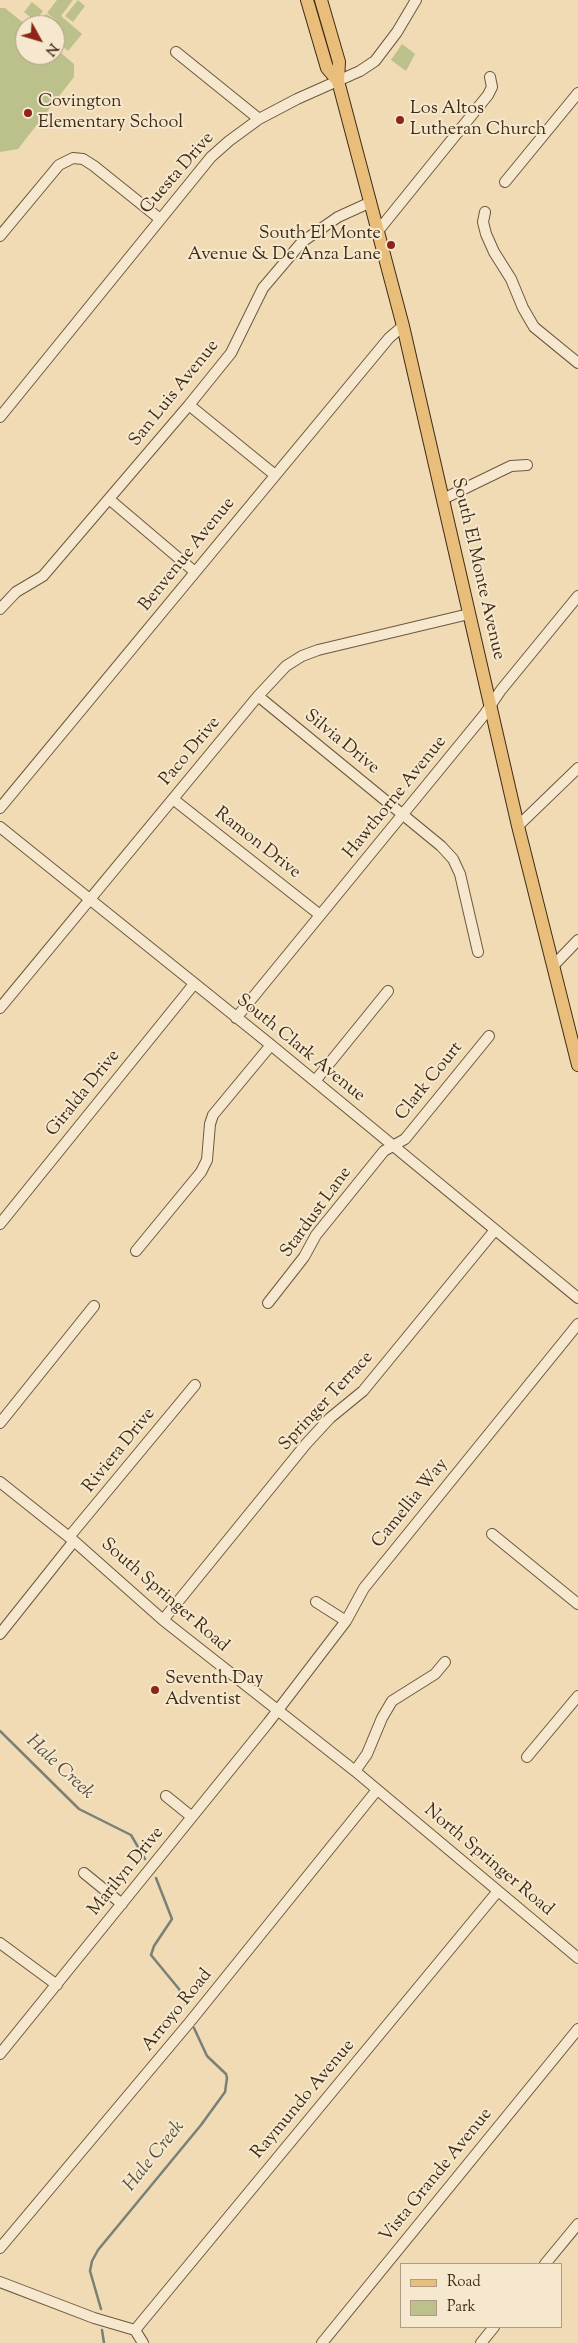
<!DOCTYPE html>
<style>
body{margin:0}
#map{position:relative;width:578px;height:2343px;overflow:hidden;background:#f1dbb4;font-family:"Sorts Mill Goudy",serif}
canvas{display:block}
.legend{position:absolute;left:400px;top:2263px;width:162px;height:65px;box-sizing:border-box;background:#f6e8ce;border:1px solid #ad9d85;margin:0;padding:6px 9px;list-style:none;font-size:15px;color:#3f2c17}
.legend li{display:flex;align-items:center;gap:10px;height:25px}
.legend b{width:25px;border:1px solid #ad9d85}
.north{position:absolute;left:15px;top:15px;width:50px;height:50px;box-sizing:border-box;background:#f6e8ce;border:1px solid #ad9d85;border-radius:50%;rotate:129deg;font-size:14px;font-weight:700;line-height:20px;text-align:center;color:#3f2c17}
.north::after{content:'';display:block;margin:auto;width:18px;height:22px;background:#8f2418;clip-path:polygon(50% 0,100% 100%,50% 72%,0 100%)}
</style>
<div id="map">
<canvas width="578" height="2343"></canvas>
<ul class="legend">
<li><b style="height:6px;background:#e8be7a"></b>Road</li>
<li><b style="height:14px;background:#bcc08b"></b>Park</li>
</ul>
<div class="north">N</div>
</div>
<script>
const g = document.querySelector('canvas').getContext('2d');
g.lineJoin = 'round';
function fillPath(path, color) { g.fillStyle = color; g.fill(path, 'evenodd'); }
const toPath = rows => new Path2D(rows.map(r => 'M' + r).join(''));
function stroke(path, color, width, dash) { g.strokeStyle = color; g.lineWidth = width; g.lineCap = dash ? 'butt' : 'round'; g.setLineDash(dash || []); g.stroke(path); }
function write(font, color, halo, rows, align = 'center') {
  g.font = font + ' "Sorts Mill Goudy",serif'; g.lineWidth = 4; g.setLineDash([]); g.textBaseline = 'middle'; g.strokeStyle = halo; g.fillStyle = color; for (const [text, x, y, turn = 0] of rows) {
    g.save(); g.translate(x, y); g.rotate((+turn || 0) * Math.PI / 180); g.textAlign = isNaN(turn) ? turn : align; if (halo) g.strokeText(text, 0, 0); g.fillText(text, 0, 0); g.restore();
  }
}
fillPath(toPath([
 [57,0,73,0,61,16,82,34,68,51,55,40,55,25,38,24,46,14,57,21,47,13],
 [78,0,85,6,73,22,65,16],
 [32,2,43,11,35,21,24,12],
 [0,8,5,8,26,25,25,55,55,55,55,48,74,64,74,77,18,149,0,152],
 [402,44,415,54,406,71,391,60]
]), '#bcc08b');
stroke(toPath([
 [0,1731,79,1809,131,1835,145,1859],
 [156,1878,172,1919,154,1946,151,1955,179,1989,186,2005],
 [101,2309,90,2271,92,2261,98,2250,201,2125,225,2092,227,2078,226,2074,207,2056,194,2028],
 [102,2330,104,2343]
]), '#788177', 2.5);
const minor = toPath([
 [176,52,259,119],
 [505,182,578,93],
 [485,212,483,222,486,234,494,252,511,279,523,308,534,327,578,363],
 [378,231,488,95,492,87,490,77],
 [0,236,59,165,73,158,83,159,94,166,160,219],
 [189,405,275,475],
 [0,417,211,157,229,141,259,119,297,99,360,71,375,61,397,32,416,0],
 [109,499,195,572],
 [443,499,511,466,527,465],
 [0,609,16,592,43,576,189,405,231,353,263,288,302,242,338,217,371,202],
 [258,696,441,846,453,859,460,874,478,952],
 [173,799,320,915],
 [0,808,389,338,403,326],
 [518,826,578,768],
 [0,827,271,1045,578,1298],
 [554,965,578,940],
 [0,1008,258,696,286,666,302,656,318,650,469,614],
 [236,1018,484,715,501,690,578,596],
 [315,1081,388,991],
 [0,1224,194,984],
 [136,1251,201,1172,207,1160,210,1124,213,1115,271,1045],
 [268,1303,304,1257,316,1235,384,1151,405,1139,489,1036],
 [0,1423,94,1306],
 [0,1482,74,1541,163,1620,355,1771,578,1958],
 [492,1534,578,1604],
 [69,1537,195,1385],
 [316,1602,346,1621],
 [163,1620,306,1444,330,1418,363,1391,495,1230],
 [0,1634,74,1541],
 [527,1757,578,1696],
 [355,1771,367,1754,382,1718,392,1701,435,1674,445,1662],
 [166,1796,192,1817],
 [84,1873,122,1904],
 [0,1943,57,1985],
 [0,2054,268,1723,346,1621,364,1588,578,1324],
 [0,2248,189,2023,377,1790],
 [545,2264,578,2224],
 [0,2282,94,2318,135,2330,143,2343],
 [135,2330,498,1891],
 [322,2343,578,2029],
 [481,2343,494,2327]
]);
const major = toPath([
 [307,0,327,68,338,81],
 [321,0,339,62,338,81,403,326,518,826,578,1065]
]);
stroke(minor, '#6c583e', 12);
stroke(major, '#3f2c17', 14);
stroke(minor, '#f6e8ce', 10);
stroke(major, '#e8be7a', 12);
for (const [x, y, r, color] of [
 [28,113,5,"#8f2418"],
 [400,120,5,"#8f2418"],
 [391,245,5,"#8f2418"],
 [155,1690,5,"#8f2418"]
]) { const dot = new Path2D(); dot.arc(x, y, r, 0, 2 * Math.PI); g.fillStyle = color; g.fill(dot); stroke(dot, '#f6e8ce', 2); }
write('18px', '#3f2c17', '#f6e8ce', [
 ["Covington",38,103],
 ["Elementary School",38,124],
 ["Los Altos",410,110],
 ["Lutheran Church",410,131],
 ["South El Monte",381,235,"right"],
 ["Avenue & De Anza Lane",381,256,"right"],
 ["Seventh Day",165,1680],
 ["Adventist",165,1701]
], 'left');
write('18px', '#3f2c17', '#f6e8ce', [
 ["Cuesta Drive",178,174,-49],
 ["San Luis Avenue",175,394,-51],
 ["Benvenue Avenue",188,555,-51],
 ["South El Monte Avenue",477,569,77],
 ["Silvia Drive",341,743,39],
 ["Paco Drive",191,752,-50],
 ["Hawthorne Avenue",396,798,-51],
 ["Ramon Drive",257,844,38],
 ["South Clark Avenue",300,1049,39],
 ["Clark Court",430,1082,-51],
 ["Giralda Drive",84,1094,-51],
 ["Stardust Lane",317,1213,-54],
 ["Springer Terrace",327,1402,-47],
 ["Riviera Drive",120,1451,-51],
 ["Camellia Way",411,1504,-51],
 ["South Springer Road",164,1596,41],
 ["North Springer Road",488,1861,40],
 ["Marilyn Drive",127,1872,-51],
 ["Arroyo Road",178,2011,-51],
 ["Raymundo Avenue",304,2100,-50],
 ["Vista Grande Avenue",437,2176,-51]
]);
write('italic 19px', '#574f3f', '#f6e8ce', [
 ["Hale Creek",59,1768,43],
 ["Hale Creek",155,2157,-51]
]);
</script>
